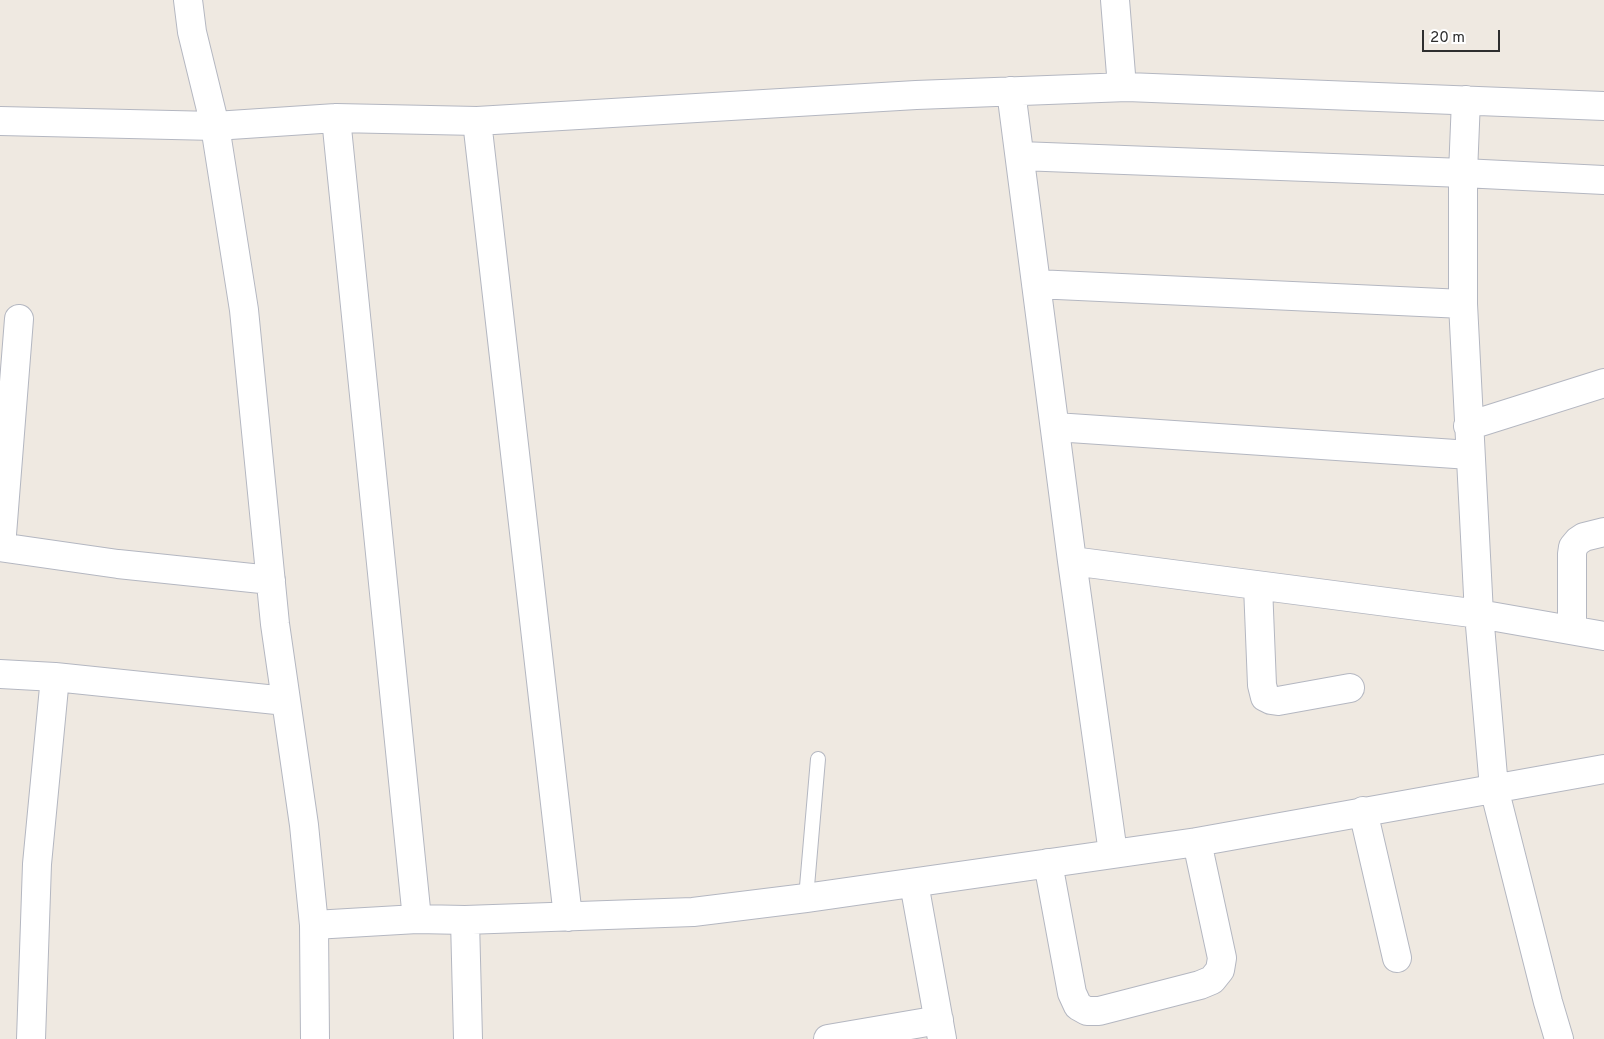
<!DOCTYPE html>
<style>
body{margin:0}
#map{position:relative;width:1604px;height:1039px;overflow:hidden;background:#efe9e1;font-family:Overpass,sans-serif}
canvas{display:block}
.scale{position:absolute;left:1422px;top:30px;width:78px;height:22px;box-sizing:border-box;border:2px solid #2e2e2e;border-top:0;padding-left:6px;font-size:15px;line-height:18px;white-space:nowrap;color:#2e2e2e;-webkit-text-stroke:4px #fff;paint-order:stroke}
</style>
<div id="map">
<canvas width="1604" height="1039"></canvas>
<div class="scale">20 m</div>
</div>
<script>
const g = document.querySelector('canvas').getContext('2d');
g.lineJoin = 'round';
const toPath = rows => new Path2D(rows.map(r => 'M' + r).join(''));
function stroke(path, color, width, dash) { g.strokeStyle = color; g.lineWidth = width; g.lineCap = dash ? 'butt' : 'round'; g.setLineDash(dash || []); g.stroke(path); }
const service = toPath([
 [806,898,818,759]
]);
const minor = toPath([
 [188,0,192,32,215,126,244,310,275,624,304,825,314,925,315,1039],
 [1115,0,1122,87],
 [1011,91,1072,561,1113,853],
 [1466,100,1463,173,1463,304,1479,614,1494,788,1548,1002,1559,1039],
 [336,118,417,919],
 [0,121,215,126,336,118,477,121,916,95,1127,87,1604,106],
 [477,121,568,917],
 [1020,156,1463,173,1604,180],
 [1036,284,1463,304],
 [1468,426,1604,383],
 [1055,427,1470,455],
 [0,547,118,564,271,580],
 [1,547,19,319],
 [1072,561,1479,614,1604,636],
 [1258,586,1262,685,1265,697,1271,700,1278,701,1350,688],
 [1572,630,1572,554,1573,547,1578,541,1584,537,1604,532],
 [0,674,55,677,286,701],
 [1363,811,1397,958],
 [1048,863,1072,993,1078,1006,1087,1011,1099,1011,1200,985,1212,980,1220,970,1222,958,1197,842],
 [914,883,942,1039],
 [465,920,693,912,806,898,1197,842,1604,769],
 [314,925,417,919,465,920,468,1039],
 [31,1039,37,864,55,677],
 [828,1039,939,1020]
]);
stroke(service, '#b4b7c1', 16);
stroke(minor, '#b4b7c1', 30);
stroke(service, '#fff', 14);
stroke(minor, '#fff', 28);
</script>
